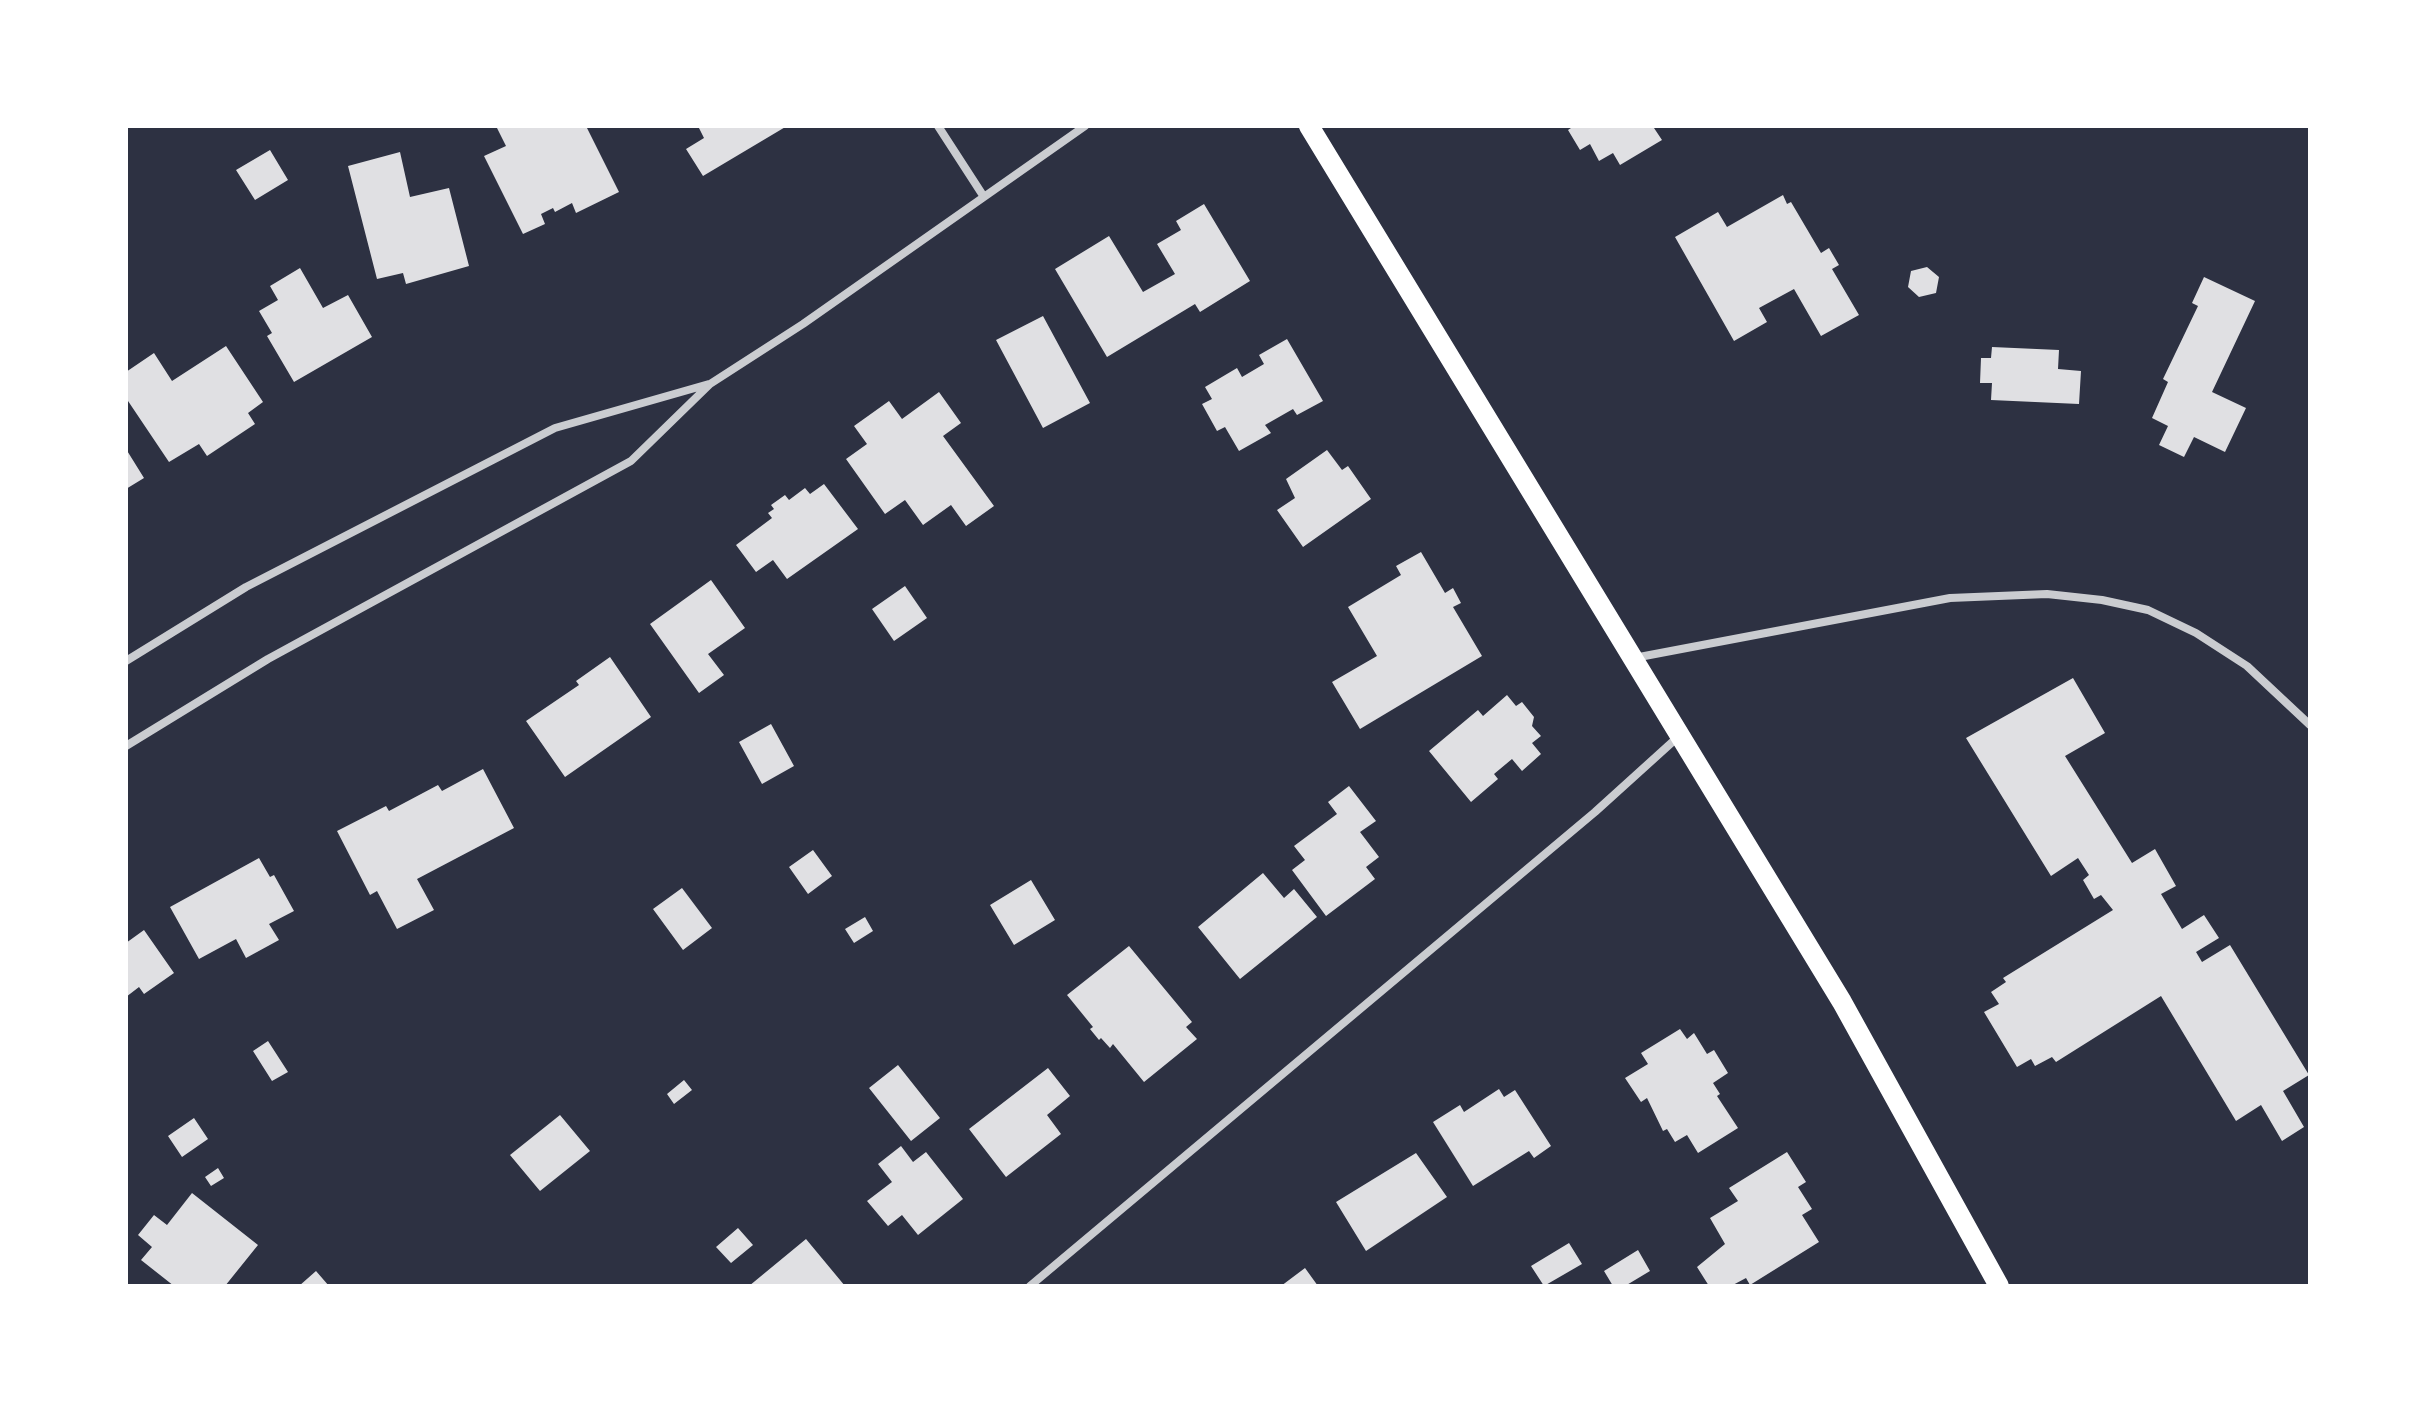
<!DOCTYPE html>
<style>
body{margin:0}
#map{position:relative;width:2436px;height:1412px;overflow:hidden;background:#2d3142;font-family:Raleway,sans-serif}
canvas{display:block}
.frame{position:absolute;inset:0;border:128px solid #fff;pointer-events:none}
</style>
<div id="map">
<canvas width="2436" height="1412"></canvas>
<div class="frame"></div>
</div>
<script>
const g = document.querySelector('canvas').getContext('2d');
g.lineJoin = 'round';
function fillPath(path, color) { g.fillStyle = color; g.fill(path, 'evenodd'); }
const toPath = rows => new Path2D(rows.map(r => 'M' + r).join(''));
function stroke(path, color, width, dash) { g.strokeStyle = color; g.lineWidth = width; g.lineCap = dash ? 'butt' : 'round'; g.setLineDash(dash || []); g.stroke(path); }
fillPath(toPath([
 [496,126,586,126,619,192,576,213,572,203,555,212,553,208,541,214,545,224,523,234,484,156,506,146],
 [698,126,787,126,703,176,686,149,704,138],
 [1574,126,1658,126,1654,128,1662,140,1620,165,1613,153,1599,161,1590,144,1580,150,1568,130],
 [270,150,288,180,255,200,236,170],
 [400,152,410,197,449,188,469,266,406,284,403,273,377,279,348,166],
 [1783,195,1787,204,1791,202,1821,253,1829,248,1839,265,1832,269,1859,315,1821,336,1794,289,1759,308,1767,322,1734,341,1675,237,1718,212,1727,227],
 [1204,204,1250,281,1200,312,1195,304,1107,357,1055,269,1109,236,1143,292,1175,274,1157,244,1181,230,1176,221],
 [1927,267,1939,277,1936,293,1919,297,1908,287,1911,271],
 [300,268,323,308,348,295,372,337,294,382,267,336,272,333,259,311,278,300,270,286],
 [2204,277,2255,301,2212,392,2246,408,2225,452,2194,437,2184,457,2159,445,2168,426,2152,418,2168,382,2163,379,2198,306,2192,303],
 [1043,316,1090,403,1043,428,996,340],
 [1287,339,1323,401,1297,415,1293,409,1265,425,1271,433,1239,451,1225,427,1217,431,1202,404,1212,399,1205,387,1237,368,1242,377,1264,364,1259,355],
 [226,346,263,402,248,413,255,424,207,456,199,444,169,462,126,398,126,372,154,353,172,381],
 [1992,347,2059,350,2058,369,2081,371,2079,404,1991,400,1992,383,1980,383,1981,358,1991,358],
 [939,392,961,423,943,436,994,506,966,526,951,505,923,525,905,500,885,514,846,459,867,444,854,426,889,401,902,419],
 [126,449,144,478,126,489],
 [1327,450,1342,470,1348,466,1371,499,1303,547,1277,510,1295,498,1286,479],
 [824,484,858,529,787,579,773,560,756,572,736,545,772,518,768,513,774,509,771,505,785,495,789,500,805,488,810,494],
 [1421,552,1445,593,1453,588,1461,603,1453,607,1482,656,1360,729,1332,682,1377,656,1348,607,1401,575,1396,566],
 [711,580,745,628,708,654,724,675,699,693,650,624],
 [905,586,927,618,894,641,872,609],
 [610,657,651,717,565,777,526,721,579,685,576,681],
 [2073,678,2105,733,2065,756,2132,863,2155,849,2176,886,2161,894,2182,929,2204,915,2219,938,2196,952,2202,962,2230,945,2309,1075,2283,1091,2304,1127,2282,1141,2261,1105,2236,1121,2161,996,2056,1062,2052,1057,2035,1066,2031,1059,2017,1067,1984,1012,1999,1004,1991,992,2006,982,2003,978,2113,910,2101,895,2094,899,2083,880,2089,875,2078,858,2051,876,1966,738],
 [1507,695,1516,706,1522,702,1534,717,1532,726,1541,736,1532,743,1541,754,1522,771,1512,759,1494,774,1498,779,1471,802,1429,751,1478,710,1483,716],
 [771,724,794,766,762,784,739,742],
 [483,769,514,828,417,879,434,910,397,929,377,891,370,895,337,831,386,806,389,811,438,785,442,791],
 [1349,786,1376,821,1360,832,1379,857,1366,867,1375,879,1326,916,1292,870,1305,860,1294,846,1337,814,1328,802],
 [813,850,832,876,808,894,789,867],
 [259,858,270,877,274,875,294,911,269,924,279,940,246,958,236,939,199,959,170,907],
 [1263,873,1284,898,1294,889,1317,917,1240,979,1198,927],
 [1031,880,1055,920,1014,945,990,905],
 [682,888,712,928,683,950,653,909],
 [865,917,873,931,854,943,845,929],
 [144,930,174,973,144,994,139,987,126,997,126,943],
 [1129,946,1192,1022,1186,1027,1197,1039,1144,1082,1113,1044,1110,1048,1101,1038,1099,1040,1090,1029,1093,1027,1067,995],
 [1680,1029,1687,1039,1694,1033,1707,1054,1714,1050,1728,1073,1713,1083,1720,1094,1717,1096,1738,1128,1698,1153,1687,1135,1675,1142,1667,1129,1663,1131,1647,1098,1641,1102,1625,1078,1648,1064,1641,1053],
 [268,1041,288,1072,272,1081,253,1051],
 [898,1065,940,1118,911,1141,869,1088],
 [1048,1068,1070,1096,1047,1115,1061,1134,1006,1177,969,1129],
 [684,1080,692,1090,674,1104,667,1094],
 [1499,1089,1504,1097,1515,1090,1551,1146,1534,1158,1529,1151,1473,1186,1433,1122,1460,1105,1464,1112],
 [560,1115,590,1151,540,1191,510,1155],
 [194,1118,208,1139,182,1157,168,1136],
 [901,1146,913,1162,926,1152,963,1199,918,1235,902,1215,888,1226,867,1201,892,1182,878,1164],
 [1787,1152,1806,1182,1798,1187,1812,1209,1802,1215,1819,1242,1750,1285,1746,1278,1731,1286,1709,1286,1697,1267,1725,1244,1710,1218,1738,1201,1729,1188],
 [1416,1153,1447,1197,1366,1251,1336,1202],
 [218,1168,224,1178,211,1186,205,1177],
 [192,1193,258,1245,225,1286,174,1286,141,1260,152,1247,138,1235,154,1215,167,1225],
 [738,1228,753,1245,731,1263,716,1247],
 [806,1239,845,1286,749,1286],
 [1569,1243,1582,1264,1544,1286,1531,1266],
 [1638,1250,1650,1271,1625,1286,1613,1286,1604,1271],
 [1305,1268,1318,1286,1281,1286],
 [316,1271,329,1286,299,1286]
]), '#e0e0e3');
stroke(toPath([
 [938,126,984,197],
 [1634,658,1950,598,2047,594,2102,600,2148,610,2196,633,2247,666,2310,725],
 [126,661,246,587,555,428,709,384],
 [126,746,268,659,631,461,710,384,803,324,1085,126],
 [1030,1286,1595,812,1679,736]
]), '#caccd0', 8);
stroke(toPath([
 [1309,126,1842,1002,1999,1286]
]), '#fff', 20);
</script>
